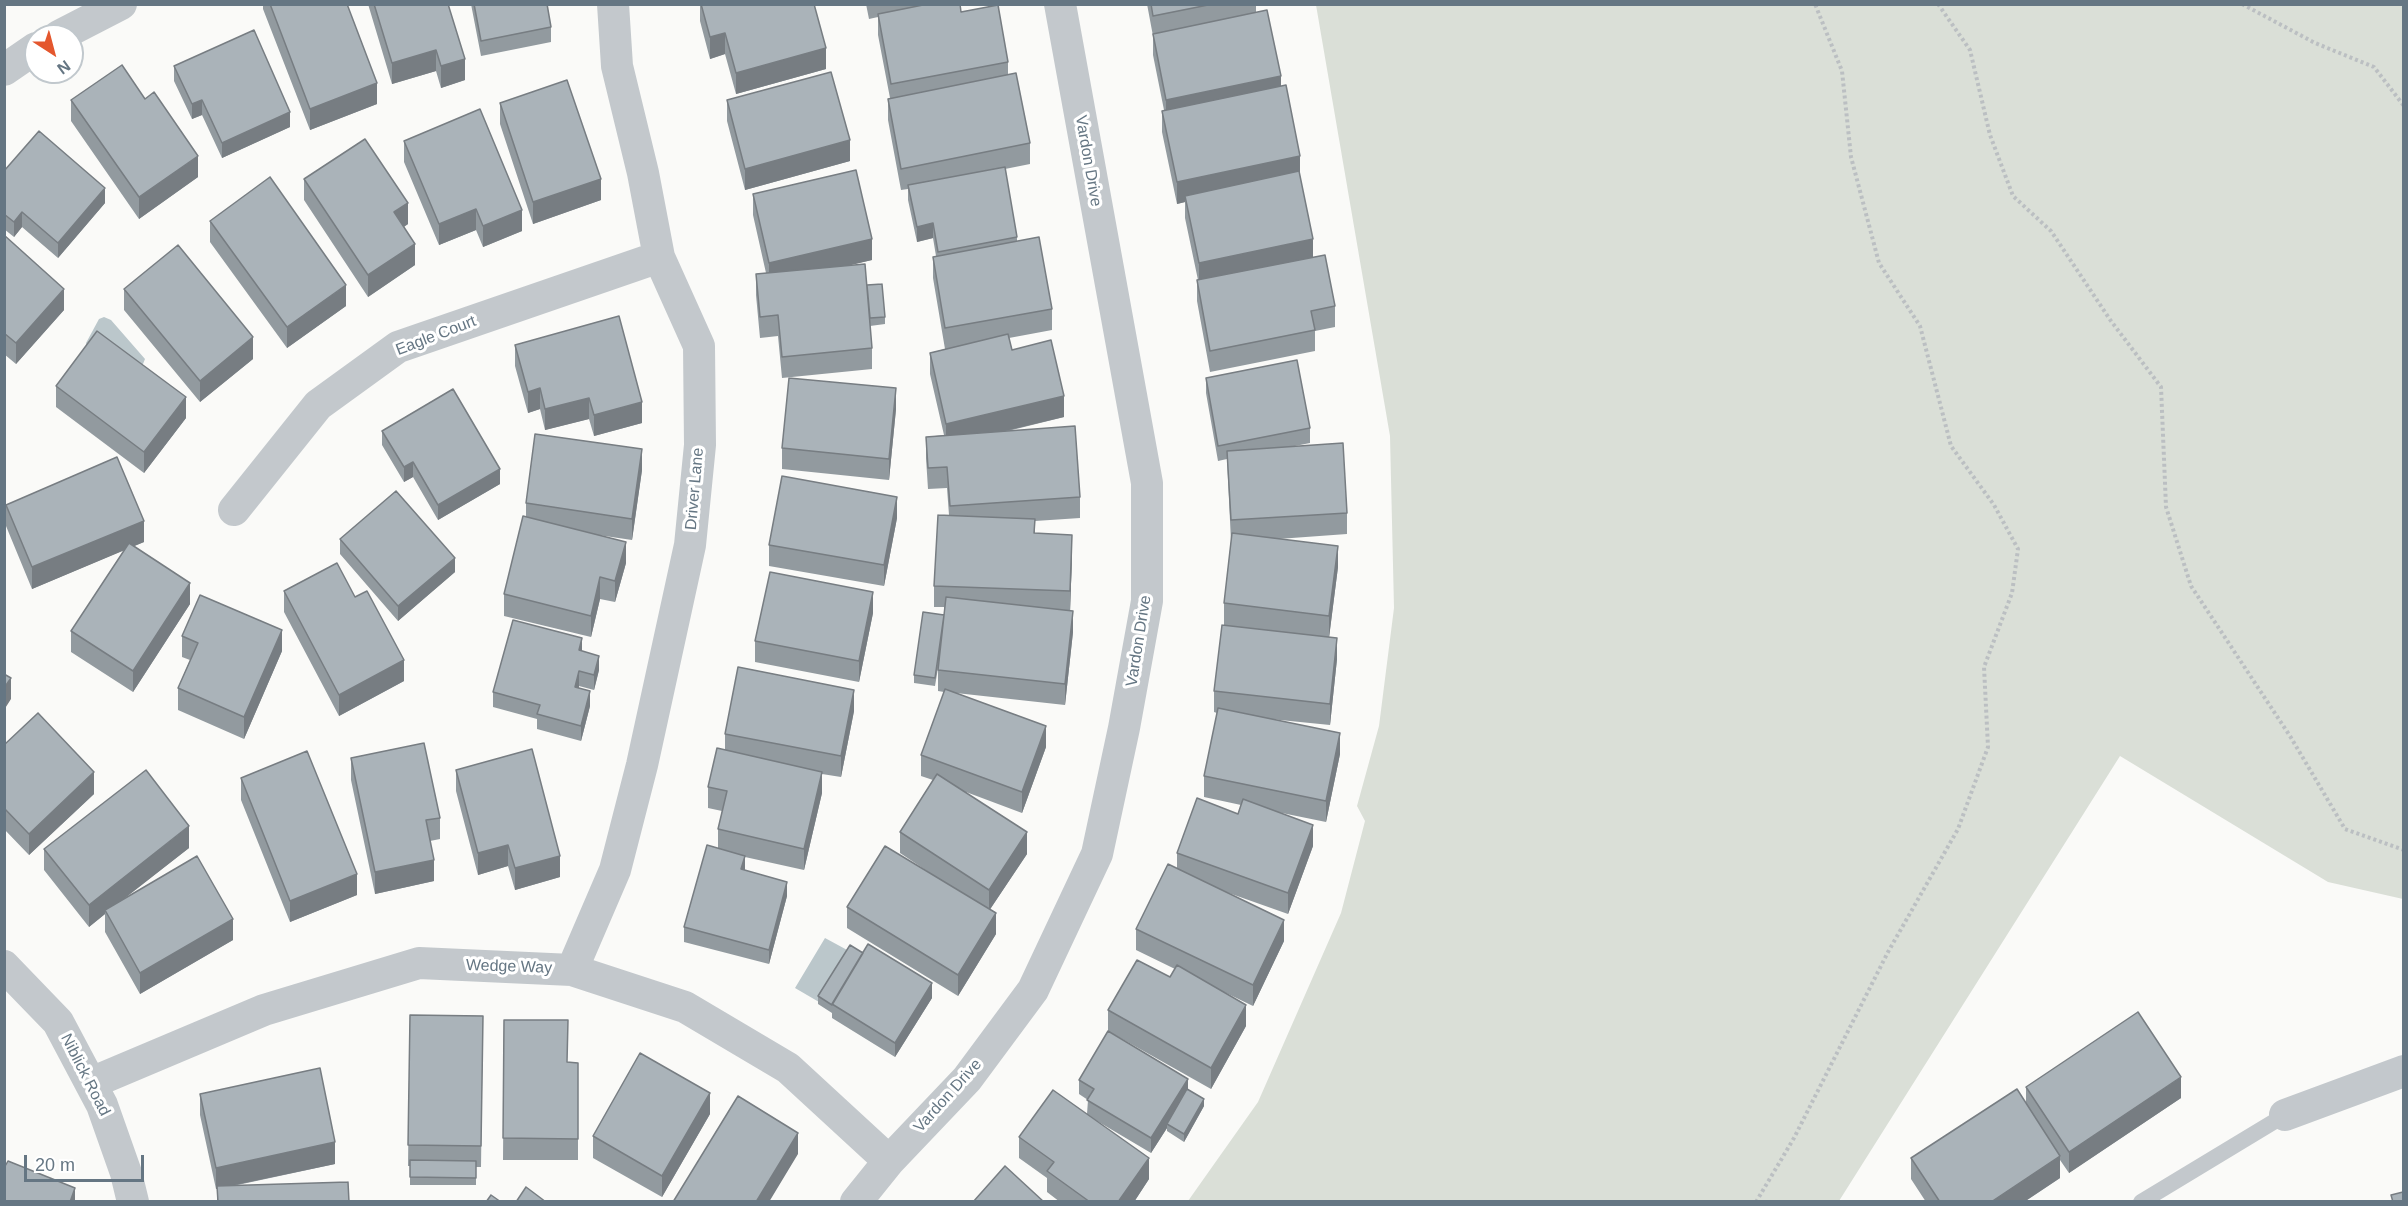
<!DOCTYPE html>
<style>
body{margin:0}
#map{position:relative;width:2408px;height:1206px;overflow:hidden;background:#fafaf8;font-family:Helvetica,sans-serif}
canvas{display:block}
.frame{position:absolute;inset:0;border:6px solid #657683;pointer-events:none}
.north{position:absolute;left:24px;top:24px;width:60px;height:60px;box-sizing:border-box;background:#fff;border:2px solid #c1c8cd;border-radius:50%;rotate:144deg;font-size:16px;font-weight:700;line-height:24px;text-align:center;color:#657683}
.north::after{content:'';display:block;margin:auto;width:21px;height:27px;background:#e4572e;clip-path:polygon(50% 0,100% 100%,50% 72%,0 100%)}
.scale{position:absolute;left:24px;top:1155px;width:120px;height:27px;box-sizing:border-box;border:3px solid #657683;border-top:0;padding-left:8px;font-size:18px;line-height:21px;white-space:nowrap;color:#657683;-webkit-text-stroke:4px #fff;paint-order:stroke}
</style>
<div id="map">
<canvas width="2408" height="1206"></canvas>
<div class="frame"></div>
<div class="north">N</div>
<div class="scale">20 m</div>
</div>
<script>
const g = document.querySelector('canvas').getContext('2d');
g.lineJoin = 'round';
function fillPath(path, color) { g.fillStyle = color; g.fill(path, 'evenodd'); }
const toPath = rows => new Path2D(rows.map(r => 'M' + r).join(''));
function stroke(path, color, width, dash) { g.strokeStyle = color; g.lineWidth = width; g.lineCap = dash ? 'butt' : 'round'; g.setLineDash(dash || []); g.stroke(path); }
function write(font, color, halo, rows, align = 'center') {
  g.font = font + ' Helvetica,sans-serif'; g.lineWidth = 6; g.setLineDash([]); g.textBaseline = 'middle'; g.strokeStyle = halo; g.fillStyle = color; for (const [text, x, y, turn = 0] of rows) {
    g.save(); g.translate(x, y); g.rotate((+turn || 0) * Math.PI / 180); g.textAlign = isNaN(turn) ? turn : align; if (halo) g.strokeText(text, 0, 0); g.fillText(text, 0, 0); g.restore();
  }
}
fillPath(toPath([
 [1316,5,2403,5,2403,899,2328,882,2120,756,1839,1201,1188,1201,1258,1102,1341,913,1365,821,1357,806,1379,726,1394,608,1390,436]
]), '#dadfd7');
fillPath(toPath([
 [104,317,111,320,145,359,141,369,87,347,86,343,99,319],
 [825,938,849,951,819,1002,795,988]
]), '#bbc7cb');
stroke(toPath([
 [1938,4,1970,50,1990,135,2013,196,2051,231,2111,321,2161,387,2166,507,2191,586,2290,736,2345,829,2404,850],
 [2242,4,2315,43,2374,67,2404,106],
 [1756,1202,1794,1138,1888,952,1958,829,1988,747,1984,667,2012,593,2018,549,1994,505,1951,446,1920,326,1879,263,1851,157,1842,71,1815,4]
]), '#bbbfc2', 4, [3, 3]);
stroke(toPath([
 [2141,1202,2285,1115]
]), '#c3c8cc', 16);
stroke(toPath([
 [59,36,121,4],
 [4,70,36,48],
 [234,510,318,405,398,347,659,257],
 [4,966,58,1022,102,1105,126,1173,133,1202],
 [572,970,615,870,642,765,690,545,700,445,699,346,659,257,643,173,617,66,613,4],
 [91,1083,264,1010,419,963,572,970,685,1007,788,1068,889,1161],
 [2285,1115,2404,1071],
 [856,1202,889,1161,967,1079,1033,990,1097,854,1124,728,1147,601,1147,483,1060,4]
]), '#c3c8cc', 32);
fillPath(toPath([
 [263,4,347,4,377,104,310,130,263,9],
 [368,4,448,4,465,80,441,88,436,71,392,84],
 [471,4,547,4,551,27,551,42,481,56],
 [700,4,814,4,826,69,736,94,725,54,710,59,700,21],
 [866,4,960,4,961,12,1008,62,1008,75,1030,143,1030,164,1005,169,1017,237,1017,241,1052,309,1052,330,1009,338,1012,350,1064,417,1008,431,1080,497,1080,518,1035,521,1035,533,1072,556,1070,611,1073,632,1065,705,956,693,1046,747,1022,813,966,792,1027,854,990,909,996,934,958,996,847,928,847,907,936,877,900,853,900,832,933,780,921,776,921,755,944,692,938,691,938,668,935,686,914,683,914,675,944,615,944,607,934,607,934,586,949,515,947,488,928,489,926,458,926,437,944,435,930,374,930,353,945,349,933,278,933,257,936,256,933,238,917,242,908,200,908,189,901,190,888,120,888,99,890,98,878,35,878,17,869,19],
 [1147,4,1263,4,1256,6,1256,12,1281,86,1300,178,1313,257,1335,306,1335,327,1315,331,1315,351,1210,372,1197,301,1197,280,1198,280,1185,218,1185,202,1177,204,1162,132,1162,111,1164,110,1153,55,1153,36],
 [174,66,290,127,222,158,202,115,192,119,174,81],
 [71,100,198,177,139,219,71,121],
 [727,100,850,161,745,190,727,121],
 [500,103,601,200,533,224,500,124],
 [404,141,522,231,483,247,476,230,439,245,404,162],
 [4,171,105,203,58,258,22,227,14,237,4,229],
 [304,179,408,224,404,227,415,265,368,297,304,200],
 [753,194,872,260,849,265,885,317,885,324,870,326,872,348,872,369,782,378,778,336,760,338,756,295,756,274,766,273,753,215],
 [210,221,346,306,287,348,210,242],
 [4,235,64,310,16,364,4,354],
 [124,289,253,359,200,402,124,310],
 [515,345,642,423,594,436,589,419,545,430,540,409,528,413,515,366],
 [1206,378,1310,428,1310,443,1290,447,1347,513,1347,534,1278,539,1338,567,1329,637,1337,659,1330,725,1270,719,1340,754,1326,822,1277,812,1313,846,1288,914,1223,891,1284,941,1253,1006,1224,992,1246,1026,1211,1089,1108,1031,1108,1010,1170,977,1175,969,1136,950,1136,929,1177,868,1177,853,1238,814,1241,805,1204,797,1204,776,1217,713,1214,712,1214,691,1224,625,1224,603,1231,541,1227,459,1218,461,1206,393],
 [56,386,186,418,144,473,56,407],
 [896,409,889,480,782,469,782,448],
 [382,431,500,484,438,520,413,477,404,482,382,445],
 [642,470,632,540,598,535,626,563,615,602,600,599,591,637,504,616,504,594,526,517,526,503],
 [6,505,144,542,134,546,190,604,133,692,71,652,71,631,124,550,32,589,6,526],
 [897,518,884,586,769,566,769,545],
 [340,539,455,572,398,621,340,554],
 [284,591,355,597,404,681,339,716,284,612],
 [873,613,859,682,755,662,755,641],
 [182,636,282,651,244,739,178,710,178,688,190,660,182,657],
 [582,651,599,670,594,690,579,686,579,688,590,706,581,741,537,729,537,719,493,707,493,692],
 [854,711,841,777,822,774,822,793,804,870,745,857,745,870,787,896,769,964,684,942,684,927,718,849,718,829,722,811,708,808,708,787,725,750,725,734],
 [4,745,94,794,29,855,4,829],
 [351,758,440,818,440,839,430,841,434,881,375,894,351,780],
 [456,770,560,877,515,890,508,866,478,875,456,791],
 [241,778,357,895,290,922,241,800],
 [189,848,123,899,233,940,140,994,105,932,105,914,89,927,44,870,44,849],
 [818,996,932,998,895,1057,832,1018,832,1013,818,1004],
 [410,1015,483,1016,481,1167,476,1167,476,1185,410,1185,410,1166,408,1166],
 [504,1020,567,1062,578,1063,578,1160,503,1160],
 [1079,1080,1188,1089,1204,1106,1184,1142,1167,1131,1167,1128,1151,1153,1092,1118,1149,1179,1134,1202,1060,1202,1047,1192,1047,1178,1019,1158,1019,1137,1087,1114,1088,1100,1079,1094],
 [2026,1087,2181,1098,2069,1173,2060,1160,2060,1178,2024,1202,1926,1202,1911,1179,1911,1158,2026,1103],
 [200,1094,335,1164,233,1186,349,1202,217,1202,217,1189,216,1189,200,1115],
 [710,1114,662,1197,593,1158,593,1136]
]), '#929a9f');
fillPath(toPath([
 [725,33,725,54,710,59,710,37],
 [826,48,826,69,736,94,736,73],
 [436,50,436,71,392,84,392,63],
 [465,59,465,80,441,88,441,66],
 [1281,76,1281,97,1166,121,1166,100],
 [377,83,377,104,310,130,310,109],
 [202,100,202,115,192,119,192,104],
 [290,112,290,127,222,158,222,143],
 [850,140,850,161,745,190,745,169],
 [198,156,198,177,139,219,139,197],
 [1300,156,1300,177,1185,196,1185,202,1177,204,1177,182],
 [601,179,601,200,533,224,533,202],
 [105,188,105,203,58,258,58,243],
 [408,203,408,224,394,233,394,212],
 [476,209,476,230,439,245,439,224],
 [522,210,522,231,483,247,483,226],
 [22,212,22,227,14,237,14,222],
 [933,223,933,238,917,242,917,227],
 [872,239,872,260,769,285,769,263],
 [1313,239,1313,260,1199,284,1199,263],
 [415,244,415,265,368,297,368,275],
 [346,285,346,306,287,348,287,327],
 [64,289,64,310,16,364,16,343],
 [253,337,253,359,200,402,200,381],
 [540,388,540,409,528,413,528,392],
 [896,388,896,409,889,480,889,459],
 [1064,396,1064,417,946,445,946,424],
 [186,397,186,418,144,473,144,452],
 [589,398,589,419,545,430,545,409],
 [642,402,642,423,594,436,594,415],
 [642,449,642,470,632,540,632,519],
 [413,462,413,477,404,482,404,467],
 [500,469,500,484,438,520,438,505],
 [897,497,897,518,884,586,884,565],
 [144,521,144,542,32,589,32,567],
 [1072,535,1072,556,1070,613,1070,591],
 [626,542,626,563,615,602,615,581],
 [1338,546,1338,567,1329,638,1329,616],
 [455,558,455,572,398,621,398,606],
 [600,577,600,599,591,637,591,616],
 [190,583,190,604,133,692,133,671],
 [873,592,873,613,859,682,859,661],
 [1073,611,1073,632,1065,705,1065,684],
 [282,630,282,651,244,739,244,717],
 [582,638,582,653,579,650],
 [1337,638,1337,659,1330,725,1330,704],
 [599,656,599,670,594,690,594,675],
 [404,660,404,681,339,716,339,695],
 [579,671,579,686,575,702,575,687],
 [11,678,11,699,4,710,4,688],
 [854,690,854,711,841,777,841,756],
 [590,691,590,706,581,741,581,726],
 [1046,726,1046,747,1022,813,1022,792],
 [1340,733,1340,754,1326,822,1326,801],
 [94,772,94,794,29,855,29,834],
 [822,772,822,793,804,870,804,849],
 [1313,825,1313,846,1288,914,1288,893],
 [189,826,189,848,106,913,105,910,105,914,89,927,89,905],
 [1027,832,1027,854,989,911,989,890],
 [508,845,508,866,478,875,478,853],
 [560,856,560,877,515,890,515,868],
 [745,856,745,871,741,869],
 [434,860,434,881,375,894,375,872],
 [357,874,357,895,290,922,290,901],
 [787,882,787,896,769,964,769,950],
 [996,913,996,934,958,996,958,975],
 [233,919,233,940,140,994,140,973],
 [1284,920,1284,941,1253,1006,1253,985],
 [932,983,932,998,895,1057,895,1043],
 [1246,1005,1246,1026,1211,1089,1211,1068],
 [2181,1077,2181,1098,2069,1173,2069,1152],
 [1188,1079,1188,1094,1167,1124,1167,1128,1151,1153,1151,1138],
 [710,1093,710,1114,662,1197,662,1176],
 [1204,1099,1204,1106,1184,1142,1184,1134],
 [798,1133,798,1154,769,1202,756,1202],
 [335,1142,335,1164,216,1189,216,1168],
 [2060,1156,2060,1178,2024,1202,1991,1202],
 [1149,1158,1149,1179,1134,1202,1118,1202],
 [75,1188,75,1202,70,1202]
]), '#777d82');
const building = toPath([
 [270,4,347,4,377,83,310,109,270,4],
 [374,4,448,4,465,59,441,66,436,50,392,63,374,4],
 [474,4,547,4,551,27,481,41,474,4],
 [701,4,814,4,826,48,736,73,725,33,710,37,701,4],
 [928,4,960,4,961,12,998,5,1008,62,891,84,878,14,928,4],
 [1151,4,1213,4,1153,16,1151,4],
 [1267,10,1281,76,1166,100,1153,34,1267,10],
 [254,30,290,112,222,143,202,100,192,104,174,66,254,30],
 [122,65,145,99,154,92,198,156,139,197,71,100,122,65],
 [831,72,850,140,745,169,727,100,831,72],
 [1016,73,1030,143,901,169,888,99,1016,73],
 [567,80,601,179,533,202,500,103,567,80],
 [1286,85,1300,156,1177,182,1162,111,1286,85],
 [480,109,522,210,483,226,476,209,439,224,404,141,480,109],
 [39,131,105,188,58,243,22,212,14,222,4,214,4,171,39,131],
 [365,139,408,203,394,212,415,244,368,275,304,179,365,139],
 [1005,167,1017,237,938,252,933,223,917,227,908,185,1005,167],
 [856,170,872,239,769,263,753,194,856,170],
 [1299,171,1313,239,1199,263,1185,196,1299,171],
 [270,177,346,285,287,327,210,221,270,177],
 [4,235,64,289,16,343,4,333,4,235],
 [1039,237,1052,309,945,328,933,257,1039,237],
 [178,245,253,337,200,381,124,289,178,245],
 [1325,255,1335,306,1311,311,1315,330,1210,351,1197,280,1325,255],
 [865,264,872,348,782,357,778,315,760,317,756,274,865,264],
 [882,284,885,317,870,318,867,285,882,284],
 [619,316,642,402,594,415,589,398,545,409,540,388,528,392,515,345,619,316],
 [97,331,186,397,144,452,56,386,97,331],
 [1008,334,1012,350,1051,340,1064,396,946,424,930,353,1008,334],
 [1297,360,1310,428,1218,446,1206,378,1297,360],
 [789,378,896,388,889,459,782,448,789,378],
 [453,389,500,469,438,505,413,462,404,467,382,431,453,389],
 [1075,426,1080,497,950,506,947,467,928,468,926,437,1075,426],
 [535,434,642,449,632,519,526,503,535,434],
 [1343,443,1347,513,1231,520,1227,451,1343,443],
 [117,457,144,521,32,567,6,505,117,457],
 [782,476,897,497,884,565,769,545,782,476],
 [396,491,455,558,398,606,340,539,396,491],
 [938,515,1035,519,1034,533,1072,535,1070,591,934,586,938,515],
 [523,516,626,542,615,581,600,577,591,616,504,594,523,516],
 [1232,533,1338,546,1329,616,1224,603,1232,533],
 [129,543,190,583,133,671,71,631,129,543],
 [337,563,355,597,367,591,404,660,339,695,284,591,337,563],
 [770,572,873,592,859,661,755,641,770,572],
 [200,595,282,630,244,717,178,688,198,643,182,636,200,595],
 [946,597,1073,611,1065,684,938,670,946,597],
 [923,612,944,615,935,678,914,675,923,612],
 [513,620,582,638,579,650,599,656,594,675,579,671,575,687,590,691,581,726,537,714,540,705,493,692,513,620],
 [1222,625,1337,638,1330,704,1214,691,1222,625],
 [738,667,854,690,841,756,725,734,738,667],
 [4,674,11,678,4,688,4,674],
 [945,689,1046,726,1022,792,921,755,945,689],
 [1218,708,1340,733,1326,801,1204,776,1218,708],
 [38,713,94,772,29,834,4,808,4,745,38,713],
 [424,743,440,818,426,820,434,860,375,872,351,758,424,743],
 [717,748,822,772,804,849,718,829,727,791,708,787,717,748],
 [532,749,560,856,515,868,508,845,478,853,456,770,532,749],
 [307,751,357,874,290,901,241,778,307,751],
 [146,770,189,826,89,905,44,849,146,770],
 [937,774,1027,832,989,890,900,832,937,774],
 [1197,798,1238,814,1243,799,1313,825,1288,893,1177,853,1197,798],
 [707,845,745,856,741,869,787,882,769,950,684,927,707,845],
 [885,846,996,913,958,975,847,907,885,846],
 [197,856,233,919,140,973,105,910,197,856],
 [1168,864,1284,920,1253,985,1136,929,1168,864],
 [868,944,932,983,895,1043,832,1004,868,944],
 [850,945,863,953,832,1005,818,996,850,945],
 [1137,960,1170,977,1177,965,1246,1005,1211,1068,1108,1010,1137,960],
 [2138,1012,2181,1077,2069,1152,2026,1087,2138,1012],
 [410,1015,483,1016,481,1146,408,1145,410,1015],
 [504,1020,568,1020,567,1062,578,1063,578,1139,503,1138,504,1020],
 [1108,1031,1188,1079,1151,1138,1087,1100,1094,1089,1079,1080,1108,1031],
 [640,1053,710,1093,662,1176,593,1136,640,1053],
 [320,1068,335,1142,216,1168,200,1094,320,1068],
 [1187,1089,1204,1099,1184,1134,1167,1124,1187,1089],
 [2017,1089,2060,1156,1991,1202,1940,1202,1911,1158,2017,1089],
 [1053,1090,1149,1158,1118,1202,1090,1202,1047,1171,1054,1162,1019,1137,1053,1090],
 [738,1096,798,1133,756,1202,673,1202,738,1096],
 [410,1160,476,1161,476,1178,410,1177,410,1160],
 [8,1161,75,1188,70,1202,4,1202,4,1168,8,1161],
 [1005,1166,1044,1202,973,1202,1005,1166],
 [348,1182,349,1202,218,1202,217,1186,348,1182],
 [526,1187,546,1202,516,1202,526,1187],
 [2403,1192,2403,1202,2393,1202,2391,1195,2403,1192],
 [491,1195,501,1202,486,1202,491,1195]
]);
fillPath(building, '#aab3b9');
stroke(building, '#777d82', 1.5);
write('16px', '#657683', '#fff', [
 ["Vardon Drive",1088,161,80],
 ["Eagle Court",436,336,-21],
 ["Driver Lane",695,489,-85],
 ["Vardon Drive",1139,641,-81],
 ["Wedge Way",509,967,2],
 ["Niblick Road",85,1075,63],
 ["Vardon Drive",948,1096,-48]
]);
</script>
